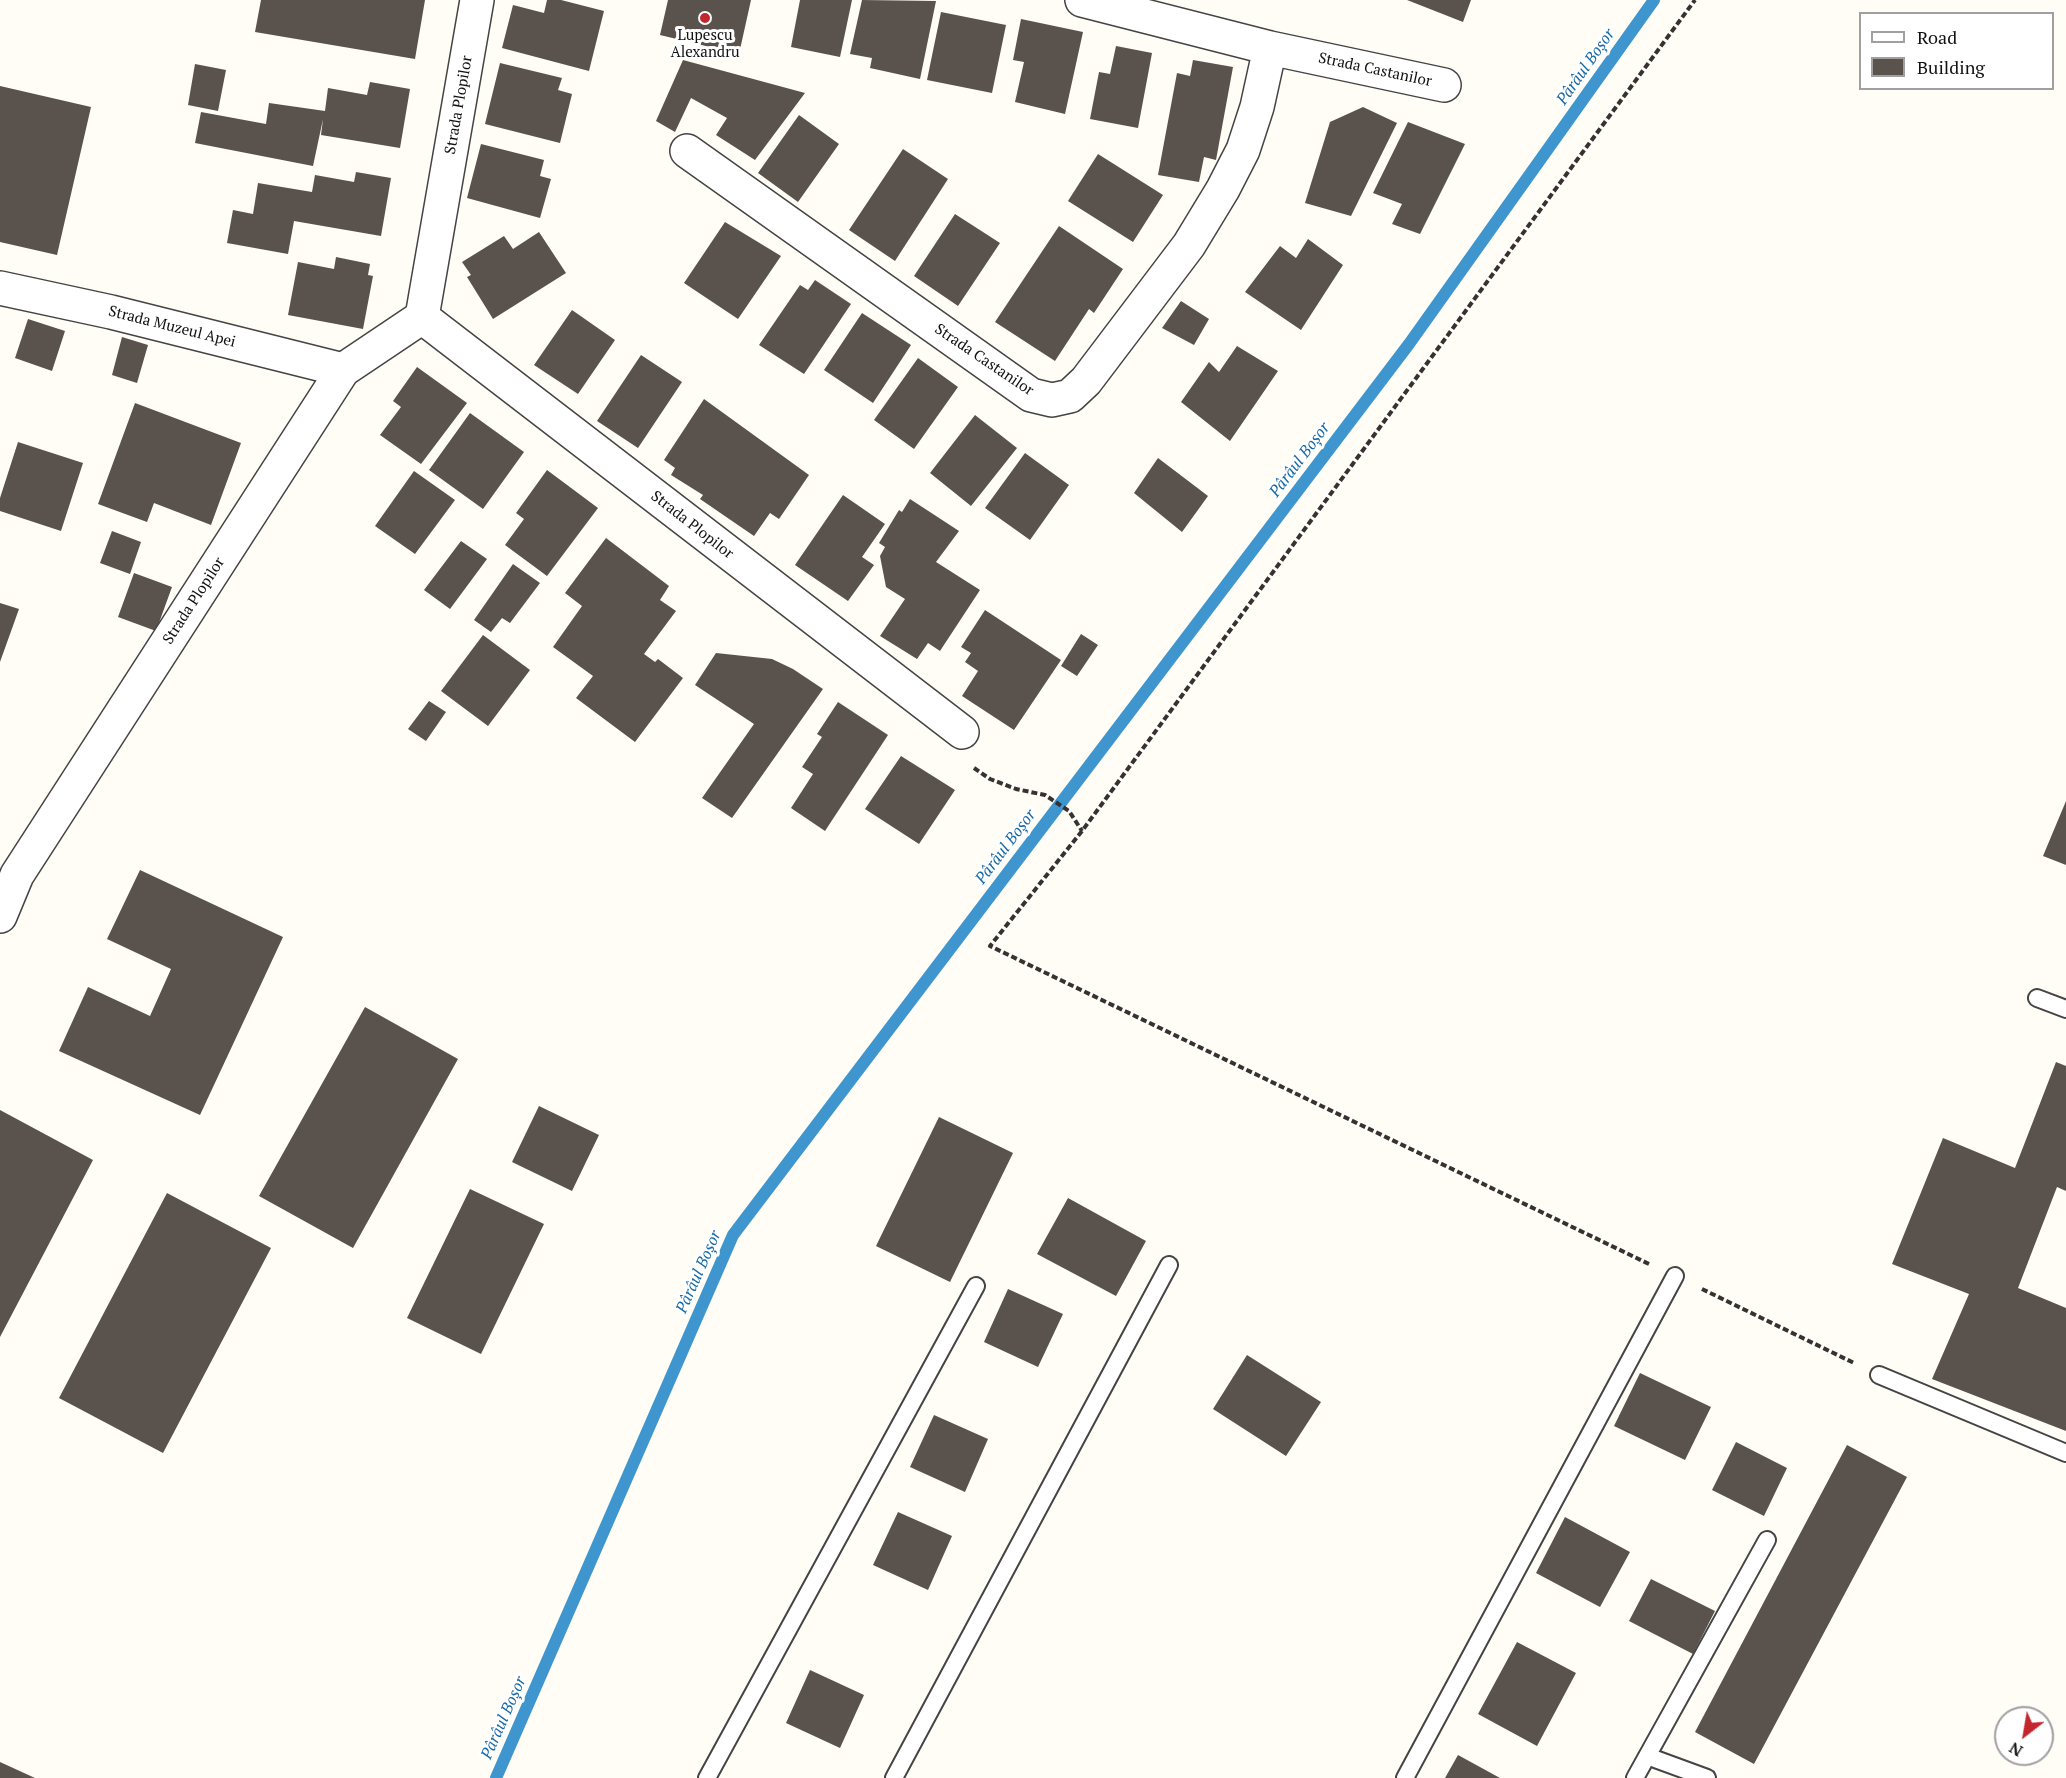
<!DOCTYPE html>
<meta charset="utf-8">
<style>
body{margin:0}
#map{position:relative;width:2066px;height:1778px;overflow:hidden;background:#fffdf5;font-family:"PT Serif",serif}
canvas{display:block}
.legend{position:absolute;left:1859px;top:12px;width:195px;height:78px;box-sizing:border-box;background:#fff;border:2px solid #a0a0a0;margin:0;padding:8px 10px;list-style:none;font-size:18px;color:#111}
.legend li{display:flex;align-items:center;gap:12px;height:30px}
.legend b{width:30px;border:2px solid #a0a0a0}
.north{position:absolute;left:1994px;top:1706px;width:60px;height:60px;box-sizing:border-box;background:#fff;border:2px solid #a0a0a0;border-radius:50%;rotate:211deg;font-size:16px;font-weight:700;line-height:24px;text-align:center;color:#111}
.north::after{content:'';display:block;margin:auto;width:21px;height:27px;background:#c4262e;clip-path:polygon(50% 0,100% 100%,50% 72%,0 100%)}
</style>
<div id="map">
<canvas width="2066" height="1778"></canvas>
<ul class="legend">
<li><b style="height:8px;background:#fff"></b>Road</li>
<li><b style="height:16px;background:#5a524d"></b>Building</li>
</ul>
<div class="north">N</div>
</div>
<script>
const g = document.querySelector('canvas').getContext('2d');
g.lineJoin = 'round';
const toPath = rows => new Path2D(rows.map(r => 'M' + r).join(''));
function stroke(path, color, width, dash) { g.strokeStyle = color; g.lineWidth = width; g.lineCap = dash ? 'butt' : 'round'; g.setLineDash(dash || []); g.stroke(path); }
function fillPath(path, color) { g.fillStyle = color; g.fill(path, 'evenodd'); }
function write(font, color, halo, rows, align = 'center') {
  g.font = font + ' "PT Serif",serif'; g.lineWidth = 6; g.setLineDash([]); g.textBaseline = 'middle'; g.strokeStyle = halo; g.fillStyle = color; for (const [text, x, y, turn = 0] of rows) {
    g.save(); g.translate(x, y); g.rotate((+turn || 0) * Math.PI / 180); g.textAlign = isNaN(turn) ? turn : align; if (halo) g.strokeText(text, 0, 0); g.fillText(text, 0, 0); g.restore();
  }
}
stroke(toPath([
 [496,1778,733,1235,1409,344,1654,0]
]), '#3f96cf', 12);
fillPath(toPath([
 [261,0,425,0,415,59,255,32],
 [547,0,561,0,604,11,589,71,502,48,513,5,544,13],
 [668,0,751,0,739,54,660,35],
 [800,0,852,0,840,57,791,47],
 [862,0,936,1,920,79,870,68,872,58,850,54],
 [1407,0,1471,0,1463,22],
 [941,12,1006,25,992,93,927,80],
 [1021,19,1083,32,1065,114,1015,102,1024,62,1013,60],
 [1116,46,1152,53,1138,128,1090,119,1099,72,1110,74],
 [683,60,805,93,755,160,716,135,727,118,691,98,675,132,656,121],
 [1193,60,1233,67,1216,160,1204,157,1199,182,1158,175,1177,73,1190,76],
 [500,63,562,78,558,90,572,94,560,143,485,124],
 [195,64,226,70,218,111,188,105],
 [370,82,410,89,400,148,321,135,323,119,313,166,195,143,201,112,266,124,269,103,325,111,328,88,367,95],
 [0,86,91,107,57,255,0,242],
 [1363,107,1397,123,1351,216,1305,203,1330,122],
 [799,115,839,144,798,202,758,173],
 [1408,122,1465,144,1420,234,1392,224,1402,204,1373,193],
 [481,144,544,160,540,176,551,179,540,218,467,198],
 [903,149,948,179,895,261,849,230],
 [1098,154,1163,195,1133,242,1068,201],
 [356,172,391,178,381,236,294,221,288,254,227,243,233,210,253,214,258,183,312,192,315,175,354,182],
 [955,214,1000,243,958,306,914,276],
 [725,222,781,256,738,319,684,283],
 [1059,226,1123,269,1094,313,1089,309,1055,361,995,322],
 [539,232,566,273,493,319,467,277,471,275,462,262,504,236,513,249],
 [1308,239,1343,265,1301,330,1245,292,1280,246,1296,258],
 [336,257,370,264,368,275,373,276,363,329,288,315,298,262,334,269],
 [815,280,851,304,804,374,759,345,800,285,808,290],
 [1181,301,1209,319,1194,345,1162,328],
 [572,310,615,340,578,394,534,365],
 [862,313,911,345,873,403,824,370],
 [28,319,65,331,52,371,15,358],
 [122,337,148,345,137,383,112,375],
 [1237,346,1278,371,1230,441,1181,402,1209,362,1219,372],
 [641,355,682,382,638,448,597,421],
 [918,358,958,387,914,449,874,420],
 [417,367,467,403,421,464,380,435,401,407,393,401],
 [704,399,809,475,779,519,770,513,754,536,700,499,703,495,671,475,675,468,664,460],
 [135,403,241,443,211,525,154,503,147,522,98,504],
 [470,413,524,452,483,509,429,470],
 [975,415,1017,448,971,506,930,473],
 [18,442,83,463,61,531,0,511,0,498],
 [1025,453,1069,485,1030,540,985,508],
 [1158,458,1208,496,1182,532,1134,493],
 [547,470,598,508,547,576,505,545,524,519,516,513],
 [414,471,455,500,415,554,375,526],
 [843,495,885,524,862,557,874,565,848,601,795,565],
 [910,499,959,531,936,562,980,590,940,651,928,643,917,659,880,636,905,599,886,587,880,556,885,547,879,543,899,510,902,512],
 [112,531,141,542,130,574,100,563],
 [606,538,669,586,660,600,676,611,644,654,655,662,658,659,683,678,635,742,576,698,593,676,553,647,582,606,565,593],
 [461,541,487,559,450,609,424,590],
 [513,564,540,583,510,623,502,618,491,632,474,620],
 [134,573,172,587,156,631,118,617],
 [0,603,19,609,0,662],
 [985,610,1061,660,1014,730,962,696,978,671,965,662,971,653,961,647],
 [1081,634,1098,645,1077,676,1061,666],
 [483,635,530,670,488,726,441,691],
 [716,653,772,659,793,669,823,689,732,818,702,798,754,724,695,685],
 [429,701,446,712,426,741,408,729],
 [838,702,888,735,825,831,791,808,813,774,802,767,822,737,817,734],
 [901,756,955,790,919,844,865,809],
 [2066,801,2066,865,2043,856],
 [140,870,283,937,200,1115,59,1051,88,987,150,1016,171,969,107,939],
 [365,1007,458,1059,353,1248,259,1196],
 [2056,1062,2066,1066,2066,1191,2057,1187,2018,1288,2066,1308,2066,1431,1932,1379,1969,1294,1892,1264,1943,1138,2015,1168],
 [539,1106,599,1135,572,1191,512,1162],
 [0,1110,93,1160,0,1337],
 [939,1117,1013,1153,950,1282,876,1246],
 [470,1189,544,1224,481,1354,407,1318],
 [167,1193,271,1248,163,1453,59,1398],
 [1068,1198,1146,1241,1116,1296,1037,1254],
 [1008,1289,1063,1314,1038,1367,984,1342],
 [1247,1355,1321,1402,1286,1456,1213,1409],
 [1640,1373,1711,1407,1685,1460,1614,1426],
 [934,1415,988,1439,965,1492,910,1467],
 [1736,1442,1787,1468,1764,1516,1712,1490],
 [1847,1445,1907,1477,1754,1764,1695,1732],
 [898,1512,952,1536,928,1590,873,1565],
 [1565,1517,1630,1552,1600,1607,1536,1573],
 [1651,1579,1715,1611,1693,1654,1629,1621],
 [1517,1642,1576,1673,1537,1746,1478,1714],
 [810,1670,864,1695,840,1748,786,1723],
 [1458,1755,1500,1778,1445,1778],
 [0,1762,35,1778,0,1778]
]), '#5a524d');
const lane = toPath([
 [2037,998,2066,1009],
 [1879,1375,2066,1453],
 [1647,1756,1707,1778],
 [707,1778,976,1286],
 [894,1778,1169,1265],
 [1405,1778,1675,1276],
 [1635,1778,1767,1540]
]);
const street = toPath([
 [1082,0,1270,48,1444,85],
 [687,151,1031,395,1052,400,1070,396,1086,381,1189,245,1223,189,1243,150,1257,107,1270,48],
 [0,288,111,312,343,370],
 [422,317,962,732],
 [0,916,17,875,343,370,422,317,477,0]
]);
stroke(lane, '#444', 20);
stroke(street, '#444', 36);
stroke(toPath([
 [974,768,990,779,1016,789,1045,795,1069,811,1082,831],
 [1649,1264,990,946,1082,831,1695,0],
 [1702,1289,1854,1363]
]), '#333', 4, [6, 3]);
stroke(lane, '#fff', 16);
stroke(street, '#fff', 33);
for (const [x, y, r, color] of [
 [705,18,6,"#c4262e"]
]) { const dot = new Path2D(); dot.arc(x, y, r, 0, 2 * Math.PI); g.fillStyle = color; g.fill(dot); stroke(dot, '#fff', 2); }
write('15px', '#111', '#fff', [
 ["Lupescu",705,36],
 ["Alexandru",705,53]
]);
write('15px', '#111', '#fff', [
 ["Strada Castanilor",1375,70,12],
 ["Strada Plopilor",459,105,-80],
 ["Strada Muzeul Apei",172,327,14],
 ["Strada Castanilor",984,360,34],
 ["Strada Plopilor",692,525,38],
 ["Strada Plopilor",194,601,-57]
]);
write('italic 16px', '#1768a6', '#fff', [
 ["Pârâul Boșor",1586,67,-55],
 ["Pârâul Boșor",1300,460,-53],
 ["Pârâul Boșor",1006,847,-53],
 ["Pârâul Boșor",699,1272,-66],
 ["Pârâul Boșor",504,1718,-66]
]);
</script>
